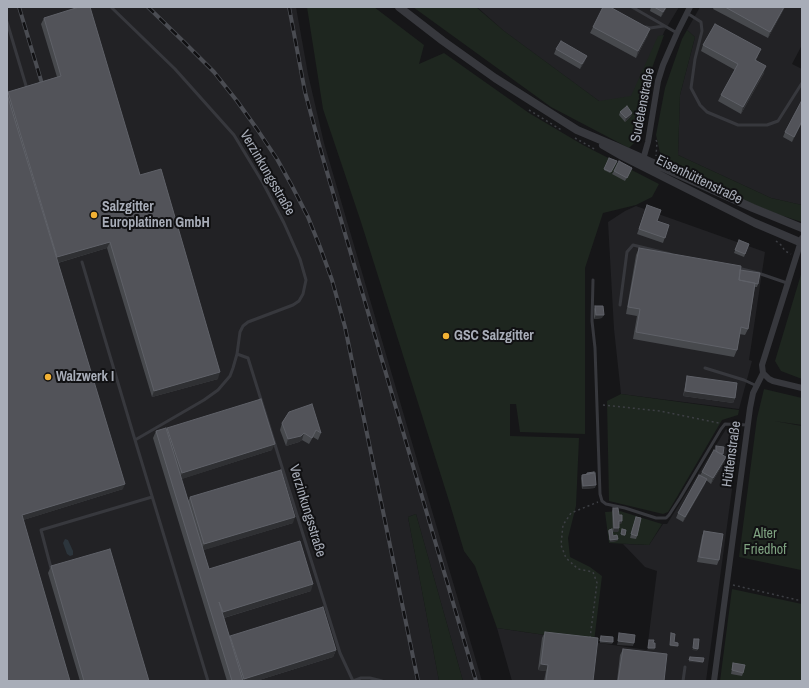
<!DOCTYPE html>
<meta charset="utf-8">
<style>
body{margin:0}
#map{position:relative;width:809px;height:688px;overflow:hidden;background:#161618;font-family:"Archivo Narrow",sans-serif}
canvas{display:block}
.frame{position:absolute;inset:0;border:8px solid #a8adb8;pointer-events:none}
</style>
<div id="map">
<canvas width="809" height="688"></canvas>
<div class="frame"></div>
</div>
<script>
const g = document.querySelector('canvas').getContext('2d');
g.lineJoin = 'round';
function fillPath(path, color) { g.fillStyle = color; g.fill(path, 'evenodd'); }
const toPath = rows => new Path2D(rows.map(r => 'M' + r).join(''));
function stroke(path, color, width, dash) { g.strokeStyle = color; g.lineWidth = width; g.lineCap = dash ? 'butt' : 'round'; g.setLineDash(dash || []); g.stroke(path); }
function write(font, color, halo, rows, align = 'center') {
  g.font = font + ' "Archivo Narrow",sans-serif'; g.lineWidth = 4; g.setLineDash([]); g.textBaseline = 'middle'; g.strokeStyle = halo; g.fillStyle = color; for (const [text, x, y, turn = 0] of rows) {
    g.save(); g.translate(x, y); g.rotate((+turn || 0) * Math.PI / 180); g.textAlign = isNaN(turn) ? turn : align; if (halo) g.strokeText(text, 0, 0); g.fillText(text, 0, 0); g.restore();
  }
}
fillPath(toPath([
 [7,7,296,7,308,74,324,143,482,681,463,681,416,514,408,517,439,681,7,681],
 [477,7,679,7,664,32,651,67,642,101,599,101,504,31],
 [700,7,802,7,802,45,792,64,802,69,802,205,771,198,678,155,680,95,695,37,687,30],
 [636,206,765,252,749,360,752,361,739,409,621,394,614,329,608,222,625,211],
 [726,429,740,430,706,681,512,681,497,628,647,650,657,571,645,567,623,544,649,545,663,524,667,524]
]), '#222225');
fillPath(toPath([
 [307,7,374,7,424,45,419,64,444,53,529,113,583,145,659,184,652,197,636,205,603,213,585,268,585,434,520,432,516,404,510,404,510,436,579,438,576,506,568,538,570,557,590,567,602,576,594,642,497,628,475,566,464,551,449,501,361,222,323,109],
 [413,7,476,7,504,31,599,101,631,96,658,36,664,35,652,68,636,141,629,148,551,107],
 [687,30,695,37,680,95,678,155,771,198,802,205,802,222,780,215,685,177,663,166,656,135,665,88,682,39],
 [802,271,802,379,781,371,775,361],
 [764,389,802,398,802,425,774,421,802,426,802,561,801,570,739,557,757,418],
 [621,394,739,410,738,415,722,420,674,502,668,512,663,514,609,501,607,401],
 [620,511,662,524,649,545,609,543,605,512],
 [416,514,463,681,439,681,408,517],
 [732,589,802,604,802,681,720,681]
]), '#1e261f');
fillPath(toPath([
 [65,539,68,540,73,551,73,555,70,556,67,554,63,543]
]), '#2c353c');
stroke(toPath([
 [529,110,563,131],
 [575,138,596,150],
 [656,140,657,142,656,156],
 [776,241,781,245,785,251,791,254],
 [603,405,660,411,719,423],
 [733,585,802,601],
 [590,638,597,583,593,572,578,569,566,558,561,545,563,525,571,513,598,502]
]), '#3d3f44', 1.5, [2, 3]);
stroke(toPath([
 [111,7,175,69,234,135,263,183,284,223,300,259,306,280,303,294,299,301,293,305,248,322,243,326,240,332,237,354,233,368,230,376,218,390,204,400,135,440,208,681],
 [632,7,677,33],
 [687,13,701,22,702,31,695,59,691,88,700,105,707,112,738,125,767,125,778,121,802,83],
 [7,22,27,89],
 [646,27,650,28,664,26],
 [82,262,135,440],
 [738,268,758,273,787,283],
 [593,280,592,321,595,348,600,494,602,501,606,504,625,508,656,518,666,518,669,515,680,498,721,429,725,424,748,425],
 [620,305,627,252,633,245,670,254],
 [237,354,248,358,340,653,353,681,361,678,370,678,382,681],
 [705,368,744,380,757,386],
 [51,568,41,530,152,497],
 [683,681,685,667]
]), '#37383d', 3);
stroke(toPath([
 [642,163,648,142,658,81,663,65,677,33,690,7],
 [763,373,769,379,773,381,802,388],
 [714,681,750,408,753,393,763,373,762,365,802,238]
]), '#37383d', 6);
stroke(toPath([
 [399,7,443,41,495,78,577,130,615,146,753,208,802,228],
 [603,145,622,156,755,223,802,243]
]), '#37383d', 8);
const rail = toPath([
 [19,7,43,87],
 [148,7,185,43,214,72,237,101,257,129,277,159,292,186,308,217,320,247,332,280,345,327,418,681],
 [289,7,305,92,322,155,476,681]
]);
stroke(rail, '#4a4c52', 4);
stroke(rail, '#111113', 2.5, [8]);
fillPath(toPath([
 [651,7,667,7,661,17,650,11],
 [714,7,785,7,768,38,713,9],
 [44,18,140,175,218,379,152,397,107,248,58,263,123,489,23,520,7,681,7,95,8,92,57,77,41,24],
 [593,27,648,35,636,58,590,33],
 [703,45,758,56,756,60,764,73,741,114,718,101,721,95,735,70,701,51],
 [556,49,585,61,580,69,554,54],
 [620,112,632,113,631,116,625,122,619,115],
 [802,122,792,142,783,137,785,132],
 [609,158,617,161,610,173,604,170],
 [632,168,625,181,612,174,614,171],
 [647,205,657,221,669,225,663,243,637,234],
 [739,240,749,244,744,257,734,253],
 [639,248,740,270,758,284,757,287,755,287,748,329,745,335,739,334,737,350,734,357,633,339,637,316,626,314,636,255],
 [595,306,602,318,594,319,594,309],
 [687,376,735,398,733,403,683,396],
 [289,412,321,433,318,440,313,437,309,444,302,440,299,442,286,446,280,430,282,423],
 [167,428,272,450,181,479,188,501,190,497,293,523,203,550,209,569,311,591,224,618,230,638,230,636,336,650,333,657,256,681,227,681,153,438,156,431,167,430],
 [716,446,723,454,723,455,724,462,711,484,706,480,705,484,683,522,676,518,678,513,700,475,702,472,715,451],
 [587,473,595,488,582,489,581,478,582,475,586,474],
 [613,508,622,521,621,524,619,524,619,528,618,532,613,532,612,511],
 [636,517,637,536,636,539,630,538],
 [622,529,626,530,625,536,621,535],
 [609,530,613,536,618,539,617,541,610,542,608,531],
 [704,531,719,560,717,565,697,562,702,536],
 [51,566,149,681,80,681,48,573],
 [545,632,593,681,544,681,546,671,538,670,542,638],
 [623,649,664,681,617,681,620,655],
 [733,663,743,673,742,676,731,674]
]), '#47494d');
fillPath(toPath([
 [666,7,667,7,661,17,663,12],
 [784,7,785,7,768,38,770,32],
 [650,29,648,35,636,58,638,51],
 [761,49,758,56,753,67,755,60],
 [587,56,585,61,580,69,582,64],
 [766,66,764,73,741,114,743,107],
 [632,113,631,116,625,122,626,118],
 [802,121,802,122,792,142,794,137],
 [110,242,107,248,54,264,57,257],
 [596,315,604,315,602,318,594,319],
 [220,372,218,379,152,397,154,391],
 [685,391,735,398,733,403,683,396],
 [304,433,302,440,299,442,286,446,288,439],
 [275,444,272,450,179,480,182,473],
 [726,457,724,462,711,484,713,478],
 [707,479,705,484,683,522,685,517],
 [125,484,123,489,20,521,22,515],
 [596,485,595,488,582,489,583,486],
 [295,517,293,523,201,551,204,544],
 [619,521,622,521,621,524,618,524],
 [614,528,619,528,618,532,613,532],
 [618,539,617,541,610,542,610,540],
 [313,584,311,591,220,619,223,612],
 [600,641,613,642,612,644,600,643],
 [618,641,634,643,633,646,617,645],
 [670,645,678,646,677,647,669,646],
 [648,648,655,648,654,650,648,649],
 [693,648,698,649,697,651,692,650],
 [336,650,333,657,256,681,243,681,244,679],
 [689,660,703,662,703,663,689,662],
 [541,664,548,665,546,671,538,670]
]), '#2f3033');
const building = toPath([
 [79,7,90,7,140,175,161,169,220,372,154,391,110,242,57,257,8,92,61,76,44,18,79,7],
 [603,7,610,7,650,29,638,51,593,27,603,7],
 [654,7,666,7,663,12,654,7],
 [725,7,784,7,770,32,725,7],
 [715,24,761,49,755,60,766,66,743,107,721,95,738,64,703,45,715,24],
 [561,41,587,56,582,64,556,49,561,41],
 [7,94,125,484,22,515,70,681,7,681,7,94],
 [802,100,802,121,794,137,785,132,802,100],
 [627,106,632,113,626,118,620,112,627,106],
 [609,158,617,161,611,172,604,169,609,158],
 [619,161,632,168,627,178,614,171,619,161],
 [647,205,661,210,657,221,669,225,665,238,639,229,647,205],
 [739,240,749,244,745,254,735,250,739,240],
 [639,248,741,266,739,280,755,283,748,329,741,327,737,350,636,332,640,309,628,307,639,248],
 [740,270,760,273,758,284,739,280,740,270],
 [595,306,603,306,604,315,596,315,595,306],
 [687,376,737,383,735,398,685,391,687,376],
 [261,399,275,444,182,473,167,428,261,399],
 [312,404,321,433,316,430,312,438,304,433,301,436,288,439,282,423,289,412,312,404],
 [166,428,209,569,300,541,313,584,223,612,219,602,243,681,232,681,156,431,166,428],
 [716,446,724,447,723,454,719,453,716,451,716,446],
 [714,450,726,457,713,478,702,472,714,450],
 [281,470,295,517,204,544,190,497,281,470],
 [594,472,594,473,587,474,587,473,594,472],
 [595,473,596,485,583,486,582,475,595,473],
 [699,475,707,479,685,517,678,513,699,475],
 [613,508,618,508,619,515,622,515,622,521,619,521,619,528,614,528,613,508],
 [636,517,641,518,637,536,631,534,636,517],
 [612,529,613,536,617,535,618,539,610,540,609,530,612,529],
 [622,529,626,530,625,535,621,534,622,529],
 [704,531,723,534,719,560,699,557,704,531],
 [110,549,149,681,84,681,51,566,110,549],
 [323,607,336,650,244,679,230,636,323,607],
 [545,632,598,638,593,681,546,681,548,665,541,664,545,632],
 [619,633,635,635,634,643,618,641,619,633],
 [671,633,675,634,674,642,678,643,678,646,670,645,671,633],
 [601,636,613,637,613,642,600,641,601,636],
 [694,639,699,639,698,649,693,648,694,639],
 [649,640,654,640,653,643,655,643,655,648,648,648,649,640],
 [623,649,667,654,664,681,618,681,623,649],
 [690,657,704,658,703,662,689,660,690,657],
 [733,663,745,665,743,673,732,670,733,663]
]);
fillPath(building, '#525359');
stroke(building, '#5f6168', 1);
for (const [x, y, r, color] of [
 [94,215,4,"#f2b134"],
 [446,336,4,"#f2b134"],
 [48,377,4,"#f2b134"]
]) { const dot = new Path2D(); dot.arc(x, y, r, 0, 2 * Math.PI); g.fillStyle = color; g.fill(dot); stroke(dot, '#111113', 1.5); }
write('14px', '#a8adb8', '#111113', [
 ["Sudetenstraße",643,105,-79],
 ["Verzinkungsstraße",267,173,60],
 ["Eisenhüttenstraße",699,180,26],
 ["Hüttenstraße",732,454,-82],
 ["Verzinkungsstraße",307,511,73]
]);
write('bold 14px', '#a8adb8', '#111113', [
 ["Salzgitter",102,207],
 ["Europlatinen GmbH",102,223],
 ["GSC Salzgitter",454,336],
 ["Walzwerk I",56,377]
], 'left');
write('14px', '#7fa381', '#111113', [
 ["Alter",765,534],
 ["Friedhof",765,550]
]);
</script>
